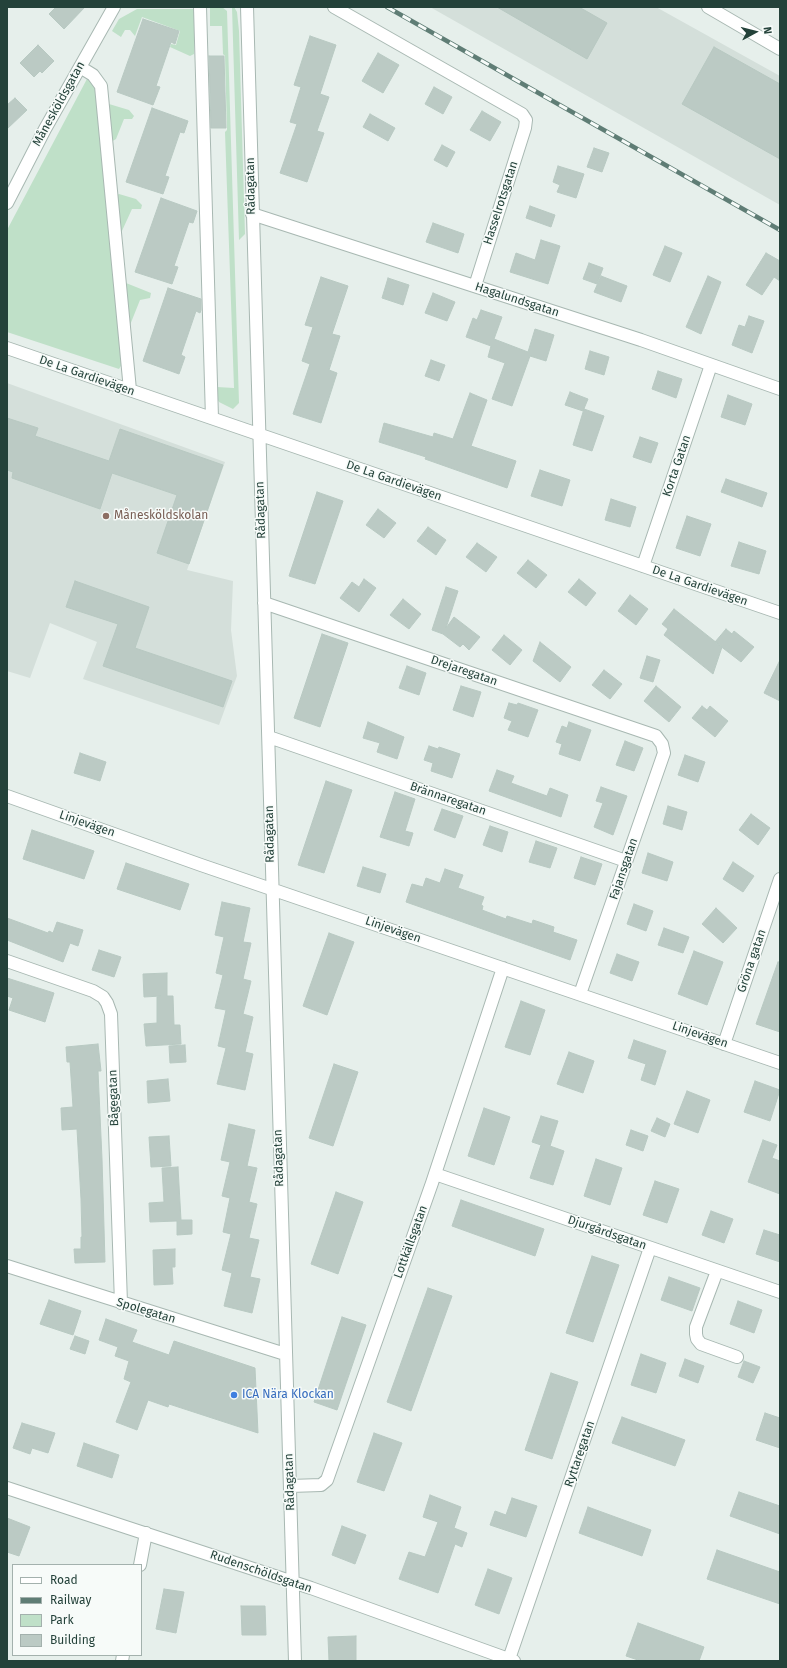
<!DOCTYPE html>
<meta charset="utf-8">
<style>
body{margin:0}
#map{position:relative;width:787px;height:1668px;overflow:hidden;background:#e6efeb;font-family:"Fira Sans",sans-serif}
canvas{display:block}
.frame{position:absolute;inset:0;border:8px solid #24423a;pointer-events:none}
.legend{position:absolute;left:12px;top:1564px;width:130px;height:92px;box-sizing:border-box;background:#f7fbf9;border:1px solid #a3b1ad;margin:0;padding:5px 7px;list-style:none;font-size:12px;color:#24423a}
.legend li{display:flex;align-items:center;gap:8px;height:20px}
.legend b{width:20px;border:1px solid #a3b1ad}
.north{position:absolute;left:735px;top:12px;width:40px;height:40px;-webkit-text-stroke:3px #f7fbf9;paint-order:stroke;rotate:83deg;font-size:11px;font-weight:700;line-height:16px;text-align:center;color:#24423a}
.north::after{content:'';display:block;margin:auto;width:14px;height:18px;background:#24423a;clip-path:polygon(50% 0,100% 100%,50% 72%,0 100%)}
</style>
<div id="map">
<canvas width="787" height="1668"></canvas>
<div class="frame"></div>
<ul class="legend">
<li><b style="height:5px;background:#fff"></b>Road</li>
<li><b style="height:5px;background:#5f7d75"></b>Railway</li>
<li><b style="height:11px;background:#bfe0c8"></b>Park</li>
<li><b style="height:11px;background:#bbcac4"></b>Building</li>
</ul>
<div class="north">N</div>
</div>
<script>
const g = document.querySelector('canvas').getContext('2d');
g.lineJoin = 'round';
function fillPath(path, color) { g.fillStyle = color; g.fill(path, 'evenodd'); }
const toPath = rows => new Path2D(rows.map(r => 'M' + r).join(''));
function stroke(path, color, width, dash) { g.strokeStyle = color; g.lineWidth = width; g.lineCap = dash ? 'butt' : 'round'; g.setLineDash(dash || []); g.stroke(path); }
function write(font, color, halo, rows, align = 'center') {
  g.font = font + ' "Fira Sans",sans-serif'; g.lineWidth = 3; g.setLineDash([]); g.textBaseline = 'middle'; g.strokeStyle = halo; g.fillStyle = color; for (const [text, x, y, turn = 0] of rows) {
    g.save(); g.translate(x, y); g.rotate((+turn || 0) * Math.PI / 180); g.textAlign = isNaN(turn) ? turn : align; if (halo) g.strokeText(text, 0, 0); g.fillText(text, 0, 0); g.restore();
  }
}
fillPath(toPath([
 [430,7,656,7,780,76,780,205],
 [7,383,225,462,187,570,233,581,231,630,237,676,219,725,83,679,97,642,50,623,30,678,7,671]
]), '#d4dfda');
fillPath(toPath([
 [222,7,227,11,239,403,233,409,219,402,216,397,217,387,234,388,225,132,227,130,225,56,223,54,222,26,210,26,210,8],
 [232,7,234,7,237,12,239,31,245,234,239,240],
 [137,9,194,9,194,54,190,56,170,47,171,44,176,45,180,31,142,17,135,36,130,30,125,30,121,37,112,31,119,19],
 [88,77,95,85,122,364,119,369,7,332,7,230],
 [109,104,129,110,134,116,132,119,124,119,116,139,111,142],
 [119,194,136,199,142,205,141,209,132,209,121,233,120,233,117,195],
 [126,283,151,293,150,298,140,300,130,325,128,326]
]), '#bfe0c8');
const building = toPath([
 [56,7,85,7,64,29,49,14,56,7],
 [497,7,579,7,607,23,587,59,497,7],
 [143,19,179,31,175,44,171,42,156,86,160,87,153,105,117,92,143,19],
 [310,36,336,45,320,94,329,97,317,131,324,133,307,182,280,173,297,124,290,122,301,87,294,85,310,36],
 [38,45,54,61,42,73,40,71,34,77,20,63,38,45],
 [714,47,780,84,780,159,682,104,714,47],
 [378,53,399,65,383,93,362,81,378,53],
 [209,56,224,56,226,128,211,128,209,56],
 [434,87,452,97,443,114,425,104,434,87],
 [15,98,27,110,7,129,7,105,15,98],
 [152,108,188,121,184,133,180,132,165,176,169,177,163,194,126,182,152,108],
 [482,111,501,122,490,141,470,130,482,111],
 [370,114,395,128,388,141,363,127,370,114],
 [442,145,455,152,447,167,434,160,442,145],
 [594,148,609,153,602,172,587,167,594,148],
 [558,166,584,174,576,198,557,192,560,185,553,182,558,166],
 [161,198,197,211,193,223,189,222,174,266,178,267,172,284,135,272,161,198],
 [530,206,555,215,551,227,526,218,530,206],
 [433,223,464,234,458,253,426,242,433,223],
 [541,240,560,246,548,284,510,272,516,253,535,260,541,240],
 [665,246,682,253,670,282,653,275,665,246],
 [766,253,780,261,780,281,774,277,762,295,746,285,766,253],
 [589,263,603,268,597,284,583,279,589,263],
 [601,276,627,286,621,302,594,292,601,276],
 [708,276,721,282,701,334,686,327,708,276],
 [321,277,348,286,332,334,340,336,329,370,337,373,321,423,293,414,310,364,302,361,313,327,305,325,321,277],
 [388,278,409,285,403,305,382,298,388,278],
 [168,288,201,299,201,310,200,313,196,311,181,355,185,357,179,374,143,361,168,288],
 [433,293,455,302,447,321,425,313,433,293],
 [481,310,502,317,494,339,528,352,535,329,554,335,546,361,530,356,512,406,492,399,505,363,488,357,491,346,466,337,473,318,477,320,481,310],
 [749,316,764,321,752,353,732,345,739,325,745,327,749,316],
 [590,351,609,357,604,375,585,369,590,351],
 [431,360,445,365,439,381,425,376,431,360],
 [658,371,682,379,676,398,652,389,658,371],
 [570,392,588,399,583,411,565,405,570,392],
 [470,393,487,400,471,446,516,461,507,488,425,459,426,457,379,442,384,423,433,437,434,433,453,439,470,393],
 [728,395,752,404,745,425,721,417,728,395],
 [584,409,604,416,592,451,573,445,584,409],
 [7,418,38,428,35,436,109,461,120,429,223,465,189,564,157,553,177,495,112,473,100,509,12,478,13,472,7,470,7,418],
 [640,437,658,443,651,463,633,457,640,437],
 [540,470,570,480,562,506,531,496,540,470],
 [726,479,767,493,762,507,721,492,726,479],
 [317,492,343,501,315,584,289,576,317,492],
 [611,499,636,507,630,527,605,520,611,499],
 [378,509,396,523,384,538,366,525,378,509],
 [687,516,711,524,700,556,676,548,687,516],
 [428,527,446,540,436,555,417,541,428,527],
 [739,542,766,551,759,574,731,566,739,542],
 [477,543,497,557,486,572,466,557,477,543],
 [528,560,547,575,536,588,517,573,528,560],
 [364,579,376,588,359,612,340,598,352,582,359,587,364,579],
 [579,579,596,593,586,606,568,592,579,579],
 [75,581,149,607,135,648,232,681,223,707,103,666,118,624,66,607,75,581],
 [446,587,458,591,446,628,454,617,480,637,469,650,463,644,460,647,443,634,432,630,446,587],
 [630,595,648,609,636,625,618,611,630,595],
 [403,599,421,614,409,629,390,615,403,599],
 [674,609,722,647,713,674,664,635,668,629,662,624,674,609],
 [726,629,732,634,734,631,754,647,741,662,715,642,726,629],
 [322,634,348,643,320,727,294,718,322,634],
 [504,635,522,650,510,665,492,650,504,635],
 [540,642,571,667,560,682,533,661,540,642],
 [647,656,660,660,653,682,640,678,647,656],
 [780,660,780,701,764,693,780,660],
 [407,666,426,673,419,695,399,688,407,666],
 [604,670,622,684,610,699,592,685,604,670],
 [461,686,481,692,473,717,453,710,461,686],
 [656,686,681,707,669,722,644,701,656,686],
 [509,703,517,705,518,703,538,710,528,737,508,730,512,721,504,718,509,703],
 [702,706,707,710,710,706,728,721,715,737,692,718,702,706],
 [368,722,404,737,397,759,377,752,380,743,363,738,368,722],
 [569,722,591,730,580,761,559,754,562,744,556,742,562,726,567,728,569,722],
 [625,741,643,748,634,771,616,765,625,741],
 [429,746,438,749,439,747,460,754,452,778,431,771,433,763,424,760,429,746],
 [80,753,106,762,100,781,74,773,80,753],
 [685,755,705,762,698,782,678,775,685,755],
 [497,770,514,776,511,783,547,796,550,788,568,795,561,817,489,791,497,770],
 [326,781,352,790,324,873,298,865,326,781],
 [601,787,627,796,613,835,594,827,603,803,596,801,601,787],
 [395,792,415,799,405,831,413,833,409,846,380,837,395,792],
 [668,806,687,812,682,830,663,824,668,806],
 [442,809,463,816,455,838,434,830,442,809],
 [751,814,770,828,758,845,739,830,751,814],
 [490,826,508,832,502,852,483,845,490,826],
 [32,830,94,851,84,879,23,859,32,830],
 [536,841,557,848,550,868,529,862,536,841],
 [648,853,673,862,667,881,642,873,648,853],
 [581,857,602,864,595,885,574,878,581,857],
 [733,862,754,876,743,892,723,879,733,862],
 [126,863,189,884,180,910,117,889,126,863],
 [363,867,386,874,380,893,357,886,363,867],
 [445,869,463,875,458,888,484,897,481,905,483,906,482,910,506,919,507,916,532,924,533,920,554,927,553,932,577,940,570,960,406,902,412,884,423,887,426,878,440,883,445,869],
 [222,902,250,908,243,942,251,943,243,979,251,981,243,1014,253,1017,245,1052,253,1054,245,1090,217,1084,226,1048,218,1046,226,1010,215,1008,223,975,216,973,224,937,215,935,222,902],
 [634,904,653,911,646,931,627,924,634,904],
 [716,908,737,928,723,943,702,924,716,908],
 [7,918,48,933,49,931,53,933,57,922,83,930,78,946,70,943,63,962,7,940,7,918],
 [664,928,689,937,683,953,658,945,664,928],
 [329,933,354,942,327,1015,303,1006,329,933],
 [99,950,121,957,114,977,92,970,99,950],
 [694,951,723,962,707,1005,678,994,694,951],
 [617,954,639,962,632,981,610,973,617,954],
 [778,962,780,962,780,1032,756,1024,778,962],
 [167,973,167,996,173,996,174,1025,180,1025,181,1044,146,1046,144,1024,157,1023,157,997,161,996,144,997,143,974,167,973],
 [7,978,54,993,45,1022,9,1010,13,998,7,996,7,978],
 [521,1001,545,1010,530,1055,505,1047,521,1001],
 [634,1040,666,1051,655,1085,641,1080,646,1064,628,1058,634,1040],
 [98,1044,101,1071,98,1071,102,1159,105,1262,75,1263,74,1249,81,1249,81,1237,82,1237,81,1199,77,1129,62,1130,61,1108,73,1107,70,1062,67,1062,66,1047,98,1044],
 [185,1045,186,1062,170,1063,169,1046,185,1045],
 [569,1052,594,1061,583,1093,557,1084,569,1052],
 [334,1064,358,1072,333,1146,309,1138,334,1064],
 [168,1079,170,1101,148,1103,147,1081,168,1079],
 [755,1081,780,1090,770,1121,744,1112,755,1081],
 [687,1091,710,1100,698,1133,674,1124,687,1091],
 [484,1108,510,1117,494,1165,468,1156,484,1108],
 [541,1116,558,1121,550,1146,564,1151,553,1185,530,1178,541,1145,532,1142,541,1116],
 [657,1118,670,1124,665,1137,651,1131,657,1118],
 [229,1124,255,1130,247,1166,257,1168,249,1202,257,1204,249,1238,259,1240,250,1277,260,1279,252,1313,224,1306,232,1273,222,1270,231,1234,223,1232,230,1198,222,1196,230,1162,221,1160,229,1124],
 [631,1130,648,1136,643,1151,626,1145,631,1130],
 [169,1136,171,1166,151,1167,149,1137,169,1136],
 [763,1140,777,1145,772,1158,780,1161,780,1194,748,1182,763,1140],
 [596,1159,622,1168,610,1205,584,1196,596,1159],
 [178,1167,181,1220,192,1220,192,1234,177,1235,177,1221,150,1222,149,1203,164,1202,162,1168,178,1167],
 [655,1181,679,1189,667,1223,643,1215,655,1181],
 [336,1192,363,1202,338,1274,311,1264,336,1192],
 [461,1200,544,1229,535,1256,452,1226,461,1200],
 [711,1211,733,1219,724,1243,702,1235,711,1211],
 [764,1230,780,1235,780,1262,756,1254,764,1230],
 [175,1249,175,1267,172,1267,173,1284,154,1285,153,1250,175,1249],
 [592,1256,619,1265,593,1342,566,1333,592,1256],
 [669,1277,700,1288,692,1311,661,1300,669,1277],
 [428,1288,452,1296,411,1411,387,1402,428,1288],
 [49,1300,81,1311,73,1335,40,1324,49,1300],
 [738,1301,762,1310,754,1333,730,1324,738,1301],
 [342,1317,366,1325,337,1410,314,1402,342,1317],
 [106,1319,137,1330,132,1342,169,1355,174,1341,255,1368,258,1433,169,1404,168,1407,148,1400,137,1430,116,1422,131,1382,124,1379,129,1361,115,1356,118,1347,99,1340,106,1319],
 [75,1336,89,1341,85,1354,70,1349,75,1336],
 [641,1354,666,1363,656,1393,631,1385,641,1354],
 [685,1359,704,1366,698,1383,679,1376,685,1359],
 [744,1361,760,1367,753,1383,738,1377,744,1361],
 [551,1373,578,1382,552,1459,525,1450,551,1373],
 [765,1413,780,1418,780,1448,756,1440,765,1413],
 [622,1417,685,1440,675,1466,612,1443,622,1417],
 [22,1423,55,1433,48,1453,32,1448,30,1454,13,1448,22,1423],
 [374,1433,402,1443,384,1491,357,1482,374,1433],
 [84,1443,119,1455,112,1478,77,1466,84,1443],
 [739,1492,780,1506,780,1534,730,1516,739,1492],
 [430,1495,461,1507,454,1528,467,1533,462,1547,455,1544,438,1593,399,1579,409,1552,425,1557,438,1522,423,1517,430,1495],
 [512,1498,537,1506,526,1537,490,1525,495,1511,506,1515,512,1498],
 [588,1507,651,1530,642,1556,579,1533,588,1507],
 [7,1518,30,1527,19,1556,7,1552,7,1518],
 [342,1526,366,1535,355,1564,332,1555,342,1526],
 [717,1550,780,1572,780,1604,707,1579,717,1550],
 [488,1569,512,1578,499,1614,475,1605,488,1569],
 [164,1589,184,1592,176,1633,156,1629,164,1589],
 [241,1606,265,1606,266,1635,242,1635,241,1606],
 [638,1623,704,1647,699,1661,641,1661,626,1656,638,1623],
 [356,1636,356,1661,329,1661,328,1637,356,1636]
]);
fillPath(building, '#bbcac4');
stroke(building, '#b8c9c2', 1);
const minor = toPath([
 [200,7,212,418],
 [247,7,295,1661],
 [334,7,522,114,526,120,525,128,475,286],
 [708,7,780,49],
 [80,67,93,75,101,86,130,390],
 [7,203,45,129,114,7],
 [252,214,641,340,780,389],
 [7,348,780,613],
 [643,566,711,365],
 [264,603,656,736,662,744,664,753,580,994],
 [269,737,626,861],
 [7,796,201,865,780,1063],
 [7,961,93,991,103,997,107,1003,111,1014,121,1303],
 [724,1044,780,879],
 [435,1174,780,1292],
 [7,1266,285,1354],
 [717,1271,696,1327,696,1334,697,1339,701,1344,737,1357],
 [290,1486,321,1485,327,1480,432,1183,503,968],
 [7,1488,311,1588,514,1661],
 [140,1565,146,1533],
 [509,1659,650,1248],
 [122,1661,123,1655]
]);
stroke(minor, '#a8b8b2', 14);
stroke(minor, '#fff', 12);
const rail = toPath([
 [387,7,780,230]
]);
stroke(rail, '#5f7d75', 4.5);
stroke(rail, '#f7fbf9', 3, [9]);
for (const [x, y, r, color] of [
 [106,516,4,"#8d6e63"],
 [234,1395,4,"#3f7fe0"]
]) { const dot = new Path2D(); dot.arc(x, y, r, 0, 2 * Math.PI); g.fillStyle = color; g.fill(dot); stroke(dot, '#f7fbf9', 1.5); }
write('12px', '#24423a', '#f7fbf9', [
 ["Månesköldsgatan",59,104,-61],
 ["Rådagatan",251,186,-91],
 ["Hasselrotsgatan",501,203,-72],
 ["Hagalundsgatan",517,300,18],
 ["De La Gardievägen",87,376,19],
 ["Korta Gatan",677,466,-71],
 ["De La Gardievägen",394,481,19],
 ["Rådagatan",261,510,-92],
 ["De La Gardievägen",700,586,19],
 ["Drejaregatan",464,671,19],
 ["Brännaregatan",448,799,19],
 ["Linjevägen",87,824,19],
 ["Rådagatan",270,834,-91],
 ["Fajansgatan",624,869,-71],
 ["Linjevägen",393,930,19],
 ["Gröna gatan",752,961,-71],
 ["Linjevägen",700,1035,19],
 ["Bågegatan",114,1098,-92],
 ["Rådagatan",279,1158,-92],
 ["Djurgårdsgatan",607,1233,19],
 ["Lottkällsgatan",411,1242,-70],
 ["Spolegatan",146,1311,17],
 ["Ryttaregatan",580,1454,-71],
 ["Rådagatan",290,1482,-92],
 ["Rudenschöldsgatan",261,1572,19]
]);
write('12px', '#785e54', '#f7fbf9', [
 ["Månesköldskolan",114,516]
], 'left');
write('12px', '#366cbe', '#f7fbf9', [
 ["ICA Nära Klockan",242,1395]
], 'left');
</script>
